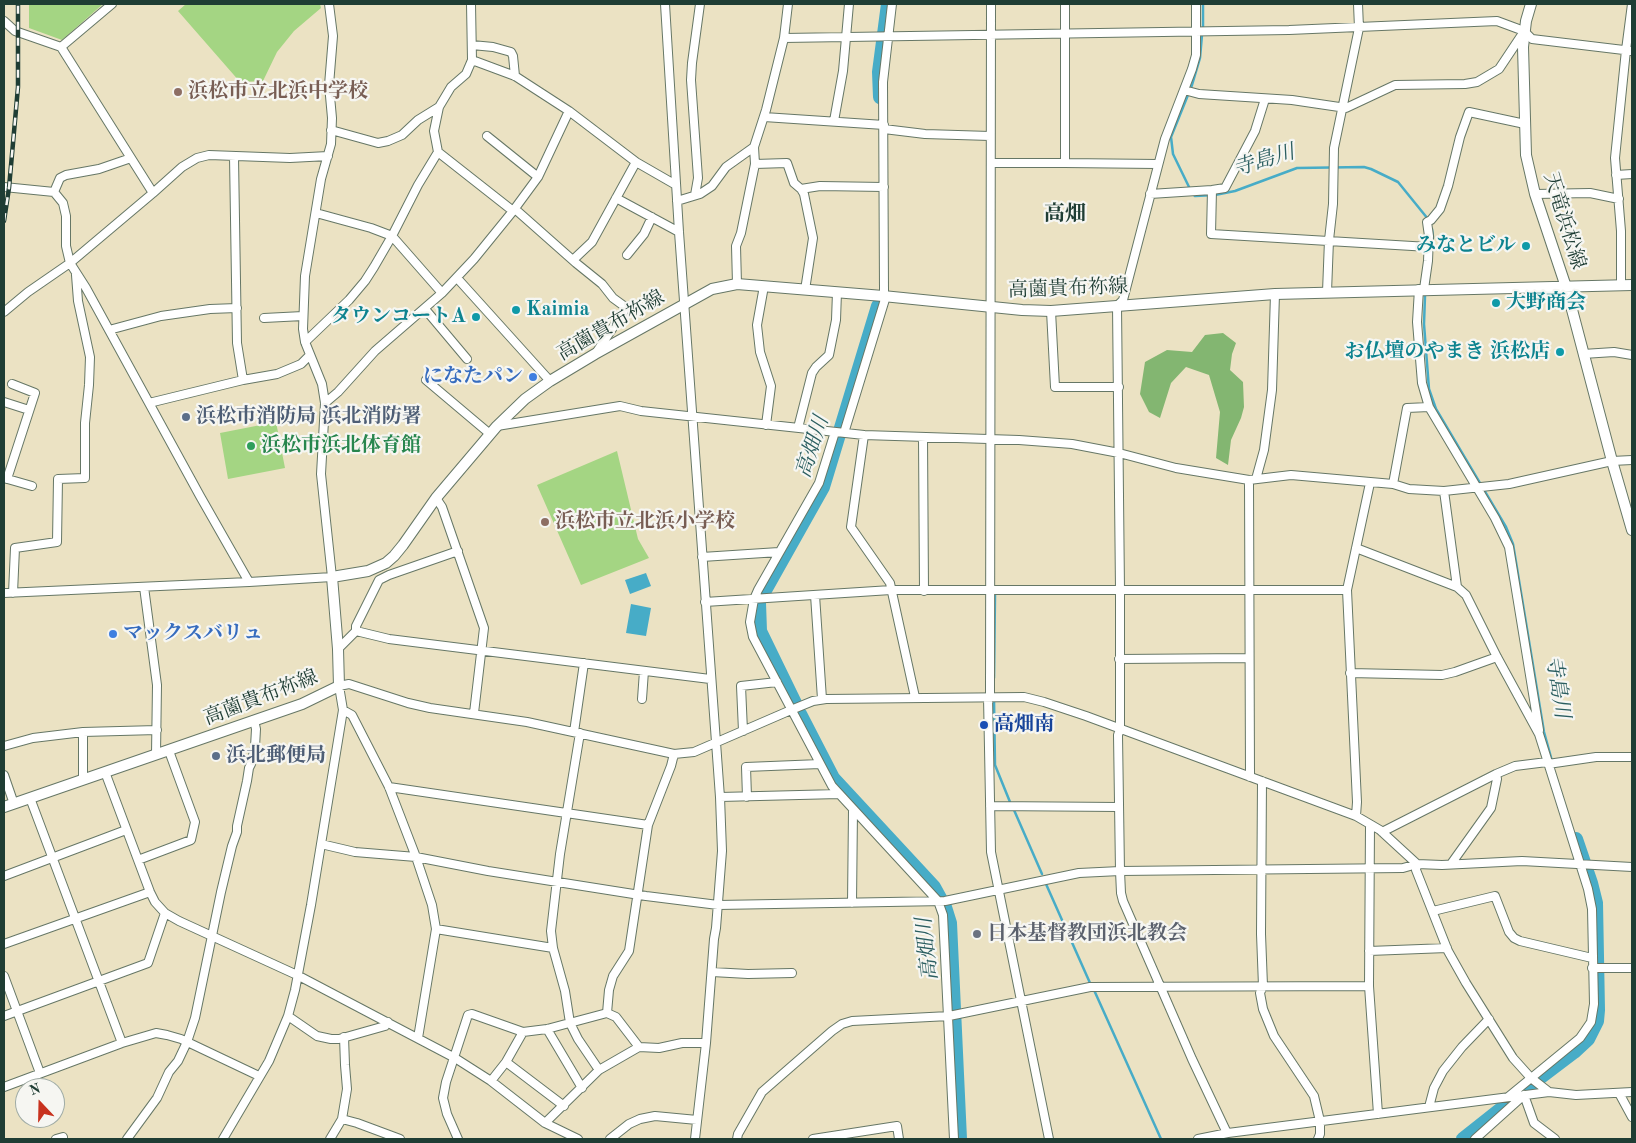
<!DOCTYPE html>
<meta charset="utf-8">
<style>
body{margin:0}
#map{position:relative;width:1636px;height:1143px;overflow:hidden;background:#ebe2c3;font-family:"Old Standard TT",serif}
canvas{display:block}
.frame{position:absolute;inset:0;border:5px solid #1f3d34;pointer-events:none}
.north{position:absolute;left:15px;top:1078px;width:50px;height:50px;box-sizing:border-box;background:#f6f6f2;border:1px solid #a0aca6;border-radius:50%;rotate:339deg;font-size:14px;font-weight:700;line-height:20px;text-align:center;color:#1f3d34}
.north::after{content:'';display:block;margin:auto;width:18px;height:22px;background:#c8321e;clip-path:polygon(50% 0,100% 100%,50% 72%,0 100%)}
</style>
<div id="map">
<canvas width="1636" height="1143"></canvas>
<div class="frame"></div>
<div class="north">N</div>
</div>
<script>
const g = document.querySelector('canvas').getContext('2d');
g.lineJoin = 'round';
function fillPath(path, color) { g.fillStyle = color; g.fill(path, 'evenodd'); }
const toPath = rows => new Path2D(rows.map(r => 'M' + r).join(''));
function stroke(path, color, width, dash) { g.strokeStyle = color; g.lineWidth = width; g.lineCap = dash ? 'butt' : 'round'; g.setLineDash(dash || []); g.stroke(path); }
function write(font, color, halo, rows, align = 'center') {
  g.font = font + ' "Old Standard TT","Noto Serif JP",serif'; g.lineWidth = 4.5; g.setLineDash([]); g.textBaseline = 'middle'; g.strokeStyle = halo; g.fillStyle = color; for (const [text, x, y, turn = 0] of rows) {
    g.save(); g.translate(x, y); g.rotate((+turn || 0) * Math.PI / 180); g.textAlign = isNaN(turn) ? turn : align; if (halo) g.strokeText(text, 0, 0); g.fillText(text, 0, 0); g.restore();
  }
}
fillPath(toPath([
 [29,4,103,4,62,40,29,28],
 [186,4,320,4,321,8,294,31,277,52,263,81,240,82,178,11],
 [276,422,285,468,228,479,220,433],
 [617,451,638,539,649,558,581,585,537,485]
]), '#a4d583');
fillPath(toPath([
 [1223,333,1236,343,1232,354,1230,370,1243,382,1244,407,1241,418,1231,440,1228,465,1216,458,1220,412,1209,375,1186,367,1171,383,1160,418,1149,412,1140,394,1145,362,1167,350,1192,352,1205,335]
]), '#83b671');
fillPath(toPath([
 [646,573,651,586,630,594,625,580],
 [631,604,651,608,646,636,626,633]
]), '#47acc7');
stroke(toPath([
 [1203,27,1203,4],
 [1190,189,1173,154,1171,137,1192,85,1200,58,1202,35],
 [1193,194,1195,196,1215,195,1235,191,1297,168,1364,167,1371,169,1398,182,1428,219],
 [1432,229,1433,237,1432,246],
 [1425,296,1424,324,1429,389,1436,409,1506,527,1513,544,1544,732,1552,761],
 [994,678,995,595],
 [994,699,995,765,1010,802],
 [1014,810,1042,874],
 [1046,884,1090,983],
 [1094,990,1161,1139]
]), '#47acc7', 2.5);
stroke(toPath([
 [880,97,879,72,888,4],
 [764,592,823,487,878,306],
 [759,603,760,631,795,703],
 [800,714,833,778,934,887,945,907,950,923,960,1139],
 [1541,1077,1574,1052,1588,1039,1597,1021,1598,1010,1596,903,1591,883,1576,839],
 [1522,1092,1530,1086],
 [1463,1139,1511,1101]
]), '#47acc7', 14);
const minor = toPath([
 [471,4,472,60,515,76,569,111,636,162,676,185],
 [665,4,679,232,720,797,722,851,716,928,714,939,706,1043,695,1139],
 [1065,4,1065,163,1157,164],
 [1196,4,1196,55,1192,69,1165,139,1123,300,1117,306,1120,590,1120,729,1118,735,1120,871,1121,893,1123,901,1192,1059,1227,1133],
 [4,21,15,31,61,47,112,4],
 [784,38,1289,30,1497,21,1524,31,1532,39,1632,51],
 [472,45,493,47,511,52,513,56,515,76],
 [1184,90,1199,94,1292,100,1346,108,1395,85,1465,84,1477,82,1499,69,1523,33],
 [764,117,884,125],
 [834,121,843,71,849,4],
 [884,129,925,134,990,136],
 [331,130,378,143,388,141,402,135,418,120,439,107],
 [487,136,538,177],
 [438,152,513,211],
 [234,157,237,343,243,380],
 [991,163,1065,163],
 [755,164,787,163,794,183,801,189],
 [1616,175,1632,174],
 [4,187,54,192,63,203,66,216,66,246,70,263,86,288,200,496,249,582,332,577,321,474,325,403,322,384,305,342,349,300,365,281,374,267,392,236,418,185,438,152,434,131,439,107,451,87,466,74,472,60],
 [1212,190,1211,234,1429,247],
 [54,192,60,178,66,175,99,169,131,158],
 [153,193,182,167,197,158,209,155,290,158,328,156],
 [1150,194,1212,190,1225,188,1255,131,1265,99],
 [1535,194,1590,193,1619,199],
 [695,195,698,178,691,80,692,63,700,4],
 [616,198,679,232],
 [677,201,700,194,712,186,726,167,754,147],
 [515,209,576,263,602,284,613,298,624,306,624,311,596,353],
 [316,213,371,228,392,236,442,293],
 [627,255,644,234,652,217],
 [573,260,592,242,636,162],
 [457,278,550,381],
 [737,284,736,246,741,233,755,164,754,147,766,110,784,38,788,4],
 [1621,285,1621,231,1615,158,1626,50,1632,4],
 [764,286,757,325,760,352,771,386,766,425],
 [1419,289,1417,322,1422,383,1429,407,1495,518,1509,547,1539,730],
 [1424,289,1428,261,1429,236,1427,222,1431,220,1440,209,1448,186,1460,137,1469,112,1525,124],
 [805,290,813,238,804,194,801,189,820,186,884,187],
 [1327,292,1329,240,1333,204,1334,148,1359,28,1358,4],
 [883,296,884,292,883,82,892,4],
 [425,309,467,359],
 [1051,311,1055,387,1119,387],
 [4,312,28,292,70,263,153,193,61,47],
 [264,318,303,316],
 [109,330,161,316,210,309,237,308],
 [305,342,303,329,305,276,321,179,331,144,332,118,329,85,333,36,329,4],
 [1583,354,1614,352,1632,355],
 [426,380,490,434],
 [4,402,29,410],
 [149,403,243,380,277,374,301,364,310,355],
 [325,403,338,392,375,351,442,293,474,259,513,211,538,177,569,111],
 [497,426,620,406,641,411,864,435,1019,440,1072,444,1119,453,1176,468,1249,480,1291,475,1393,484,1409,489,1444,491,1509,484,1612,461,1632,460],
 [798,428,812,373,816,367,829,355,836,320,837,292],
 [835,432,819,483,758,590,754,599,750,622,753,637,832,786,938,901,943,915,954,1139],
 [844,433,886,296],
 [864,435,851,527,890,583,915,697],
 [923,437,924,591],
 [4,478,32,486],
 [7,479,35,393,12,384],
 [1256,479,1264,450,1272,390,1275,294],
 [1249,480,1250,777],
 [1393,484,1407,408,1429,407],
 [1444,491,1457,587],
 [436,498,442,507,484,628,474,713],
 [1356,548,1457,587,1466,595,1497,657,1539,734,1588,889,1592,909,1594,1004,1591,1022,1580,1038,1508,1097],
 [702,557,779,552],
 [144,587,157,685,156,754],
 [4,593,249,582],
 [13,593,15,548,57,542,58,479,85,478,85,423,89,385,90,357,78,301,76,275],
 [815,595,822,699],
 [705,602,891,590,1347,590],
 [356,631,389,639,710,679],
 [338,649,356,631,356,626,379,580,389,575,458,551],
 [1119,659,1249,658],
 [1350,673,1442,675,1455,672,1497,657],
 [988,697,991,852,1049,1139],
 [990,697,991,4],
 [642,699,644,671],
 [343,710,352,715,389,787,416,857,432,905,436,929,418,1038],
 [743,731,741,686,777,682],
 [574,732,584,663],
 [580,733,560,854,551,931,553,948,565,991,570,1023,578,1039,599,1070],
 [4,746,33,738,83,732,157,730],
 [1548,764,1596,757,1632,757],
 [105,772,150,892,155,902,165,913,179,921,297,975,455,1058,491,1081,545,1123,578,1139],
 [4,775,14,804],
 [83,780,83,732],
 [1262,781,1261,934,1263,986,1260,993,1263,1009,1274,1036,1314,1096,1320,1121,1320,1134,1318,1139],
 [389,787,648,825],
 [720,797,839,794],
 [747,797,746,767,820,764],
 [30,798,122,1043],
 [990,806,1119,807],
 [1356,816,1357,802,1347,590,1370,483],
 [1370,825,1369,986,1378,1114],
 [1382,832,1496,774],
 [321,844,355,852,416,857,488,871,646,896,718,905,945,901,1079,873,1120,871,1403,868,1417,864,1416,870,1448,951,1466,983,1513,1058,1531,1078,1549,1092],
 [138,860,191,840,195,822,169,751],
 [1451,864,1491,808,1497,779,1496,774,1515,766,1547,762],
 [4,876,126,830],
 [852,903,853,810],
 [1433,911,1495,896,1509,932,1514,938,1520,941,1592,958],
 [436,929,553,948],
 [4,944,150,892],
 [1369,951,1447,948],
 [1592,968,1632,968],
 [712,972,748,974,792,973],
 [4,976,40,1073],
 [607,1013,616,1017,639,1047],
 [4,1016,148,963,165,913],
 [288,1016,317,1036,331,1039,339,1039,385,1026,388,1022],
 [547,1029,582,1088],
 [506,1062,564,1106],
 [491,1081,506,1062,523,1032],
 [4,1087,122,1043,156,1033,167,1035,181,1039,259,1076],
 [1619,1093,1632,1117],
 [1429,1107,1434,1088,1443,1071,1462,1047,1489,1019],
 [342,1119,357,1123,400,1139],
 [545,1123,599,1070,639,1047,659,1048,682,1043,706,1043],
 [56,1139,63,1137],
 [127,1139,157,1098,169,1072,178,1061,187,1042,195,1018,221,892,232,846,237,832,237,826,247,781,249,768,251,764,255,747,256,729,254,720],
 [223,1139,269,1061,288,1016,295,990,311,905,343,710,339,686,349,684,408,703,430,708,527,722,674,754,694,752,791,710,813,701,826,699,1024,697,1044,702,1086,716,1356,816,1380,830,1417,864,1442,865,1522,861,1632,867],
 [330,1139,342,1119,347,1089,345,1065,344,1037],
 [458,1139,447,1114,443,1098,446,1082,468,1015,472,1014,523,1032,547,1029,607,1013,609,990,613,976,629,951,648,825,671,766,674,754],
 [610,1139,629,1124,640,1119,655,1116,697,1120],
 [737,1139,738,1134,762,1092,832,1031,842,1024,852,1021,949,1016,1090,987,1369,986],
 [813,1139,897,1126,899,1139],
 [1198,1139,1228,1133,1549,1092,1576,1095,1632,1092],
 [1475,1139,1524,1095,1534,1123,1555,1139]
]);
const major = toPath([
 [1531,4,1526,21,1523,47,1526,155,1535,194,1566,287,1612,461,1632,530],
 [4,807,302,704,339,686,338,649,332,577,368,571,386,563,394,556,403,545,436,498,497,426,525,399,550,381,595,354,712,289,737,284,883,296,1022,310,1051,311,1275,294,1632,285]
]);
stroke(minor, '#676', 10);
stroke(major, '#676', 12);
stroke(minor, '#fff', 8);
stroke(major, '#fff', 10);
const rail = toPath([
 [4,221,9,188,18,87,18,4]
]);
stroke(rail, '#1f3d34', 4.5);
stroke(rail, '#f6f6f2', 2.5, [8]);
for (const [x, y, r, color] of [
 [178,92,5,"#8d6e63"],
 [1526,246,5,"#0f9aa8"],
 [1496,303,5,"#0f9aa8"],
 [516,310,5,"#0f9aa8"],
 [476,317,5,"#0f9aa8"],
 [1560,352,5,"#0f9aa8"],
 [533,377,5,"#3f7fe0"],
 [186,417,5,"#5c6f8a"],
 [251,446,5,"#2e9e5b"],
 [545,522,5,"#8d6e63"],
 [113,634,5,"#3f7fe0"],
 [984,725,5,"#1a4fb4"],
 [216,756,5,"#5c6f8a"],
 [977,934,5,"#6b7280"]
]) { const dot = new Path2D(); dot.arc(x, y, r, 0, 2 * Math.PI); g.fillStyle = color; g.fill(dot); stroke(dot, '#f6f6f2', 2); }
write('bold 20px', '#785e54', '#f6f6f2', [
 ["浜松市立北浜中学校",188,92],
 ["浜松市立北浜小学校",555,522]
], 'left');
write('20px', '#1f3d34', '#f6f6f2', [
 ["天竜浜松線",1564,221,73],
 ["高薗貴布祢線",1068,289,-2],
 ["高薗貴布祢線",611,326,-30],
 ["高薗貴布祢線",261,698,-21]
]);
write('bold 20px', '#0d838f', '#f6f6f2', [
 ["みなとビル",1516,246],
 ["大野商会",1506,303,"left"],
 ["Kaimia",526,310,"left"],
 ["タウンコートA",466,317],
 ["お仏壇のやまき 浜松店",1550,352]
], 'right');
write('bold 20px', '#366cbe', '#f6f6f2', [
 ["になたパン",523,377],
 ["マックスバリュ",123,634,"left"]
], 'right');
write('bold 20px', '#4e5e75', '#f6f6f2', [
 ["浜松市消防局 浜北消防署",196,417],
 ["浜北郵便局",226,756]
], 'left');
write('bold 20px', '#27864d', '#f6f6f2', [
 ["浜松市浜北体育館",261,446]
], 'left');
write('bold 20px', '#164399', '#f6f6f2', [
 ["高畑南",994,725]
], 'left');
write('bold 20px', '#5b616d', '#f6f6f2', [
 ["日本基督教団浜北教会",987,934]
], 'left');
write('italic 21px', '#2b5e60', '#f6f6f2', [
 ["寺島川",1264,161,-17],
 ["高畑川",813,447,-72],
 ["寺島川",1557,687,81],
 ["高畑川",928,949,-96]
]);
write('bold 21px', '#1f3d34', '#f6f6f2', [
 ["高畑",1065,214]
]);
</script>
